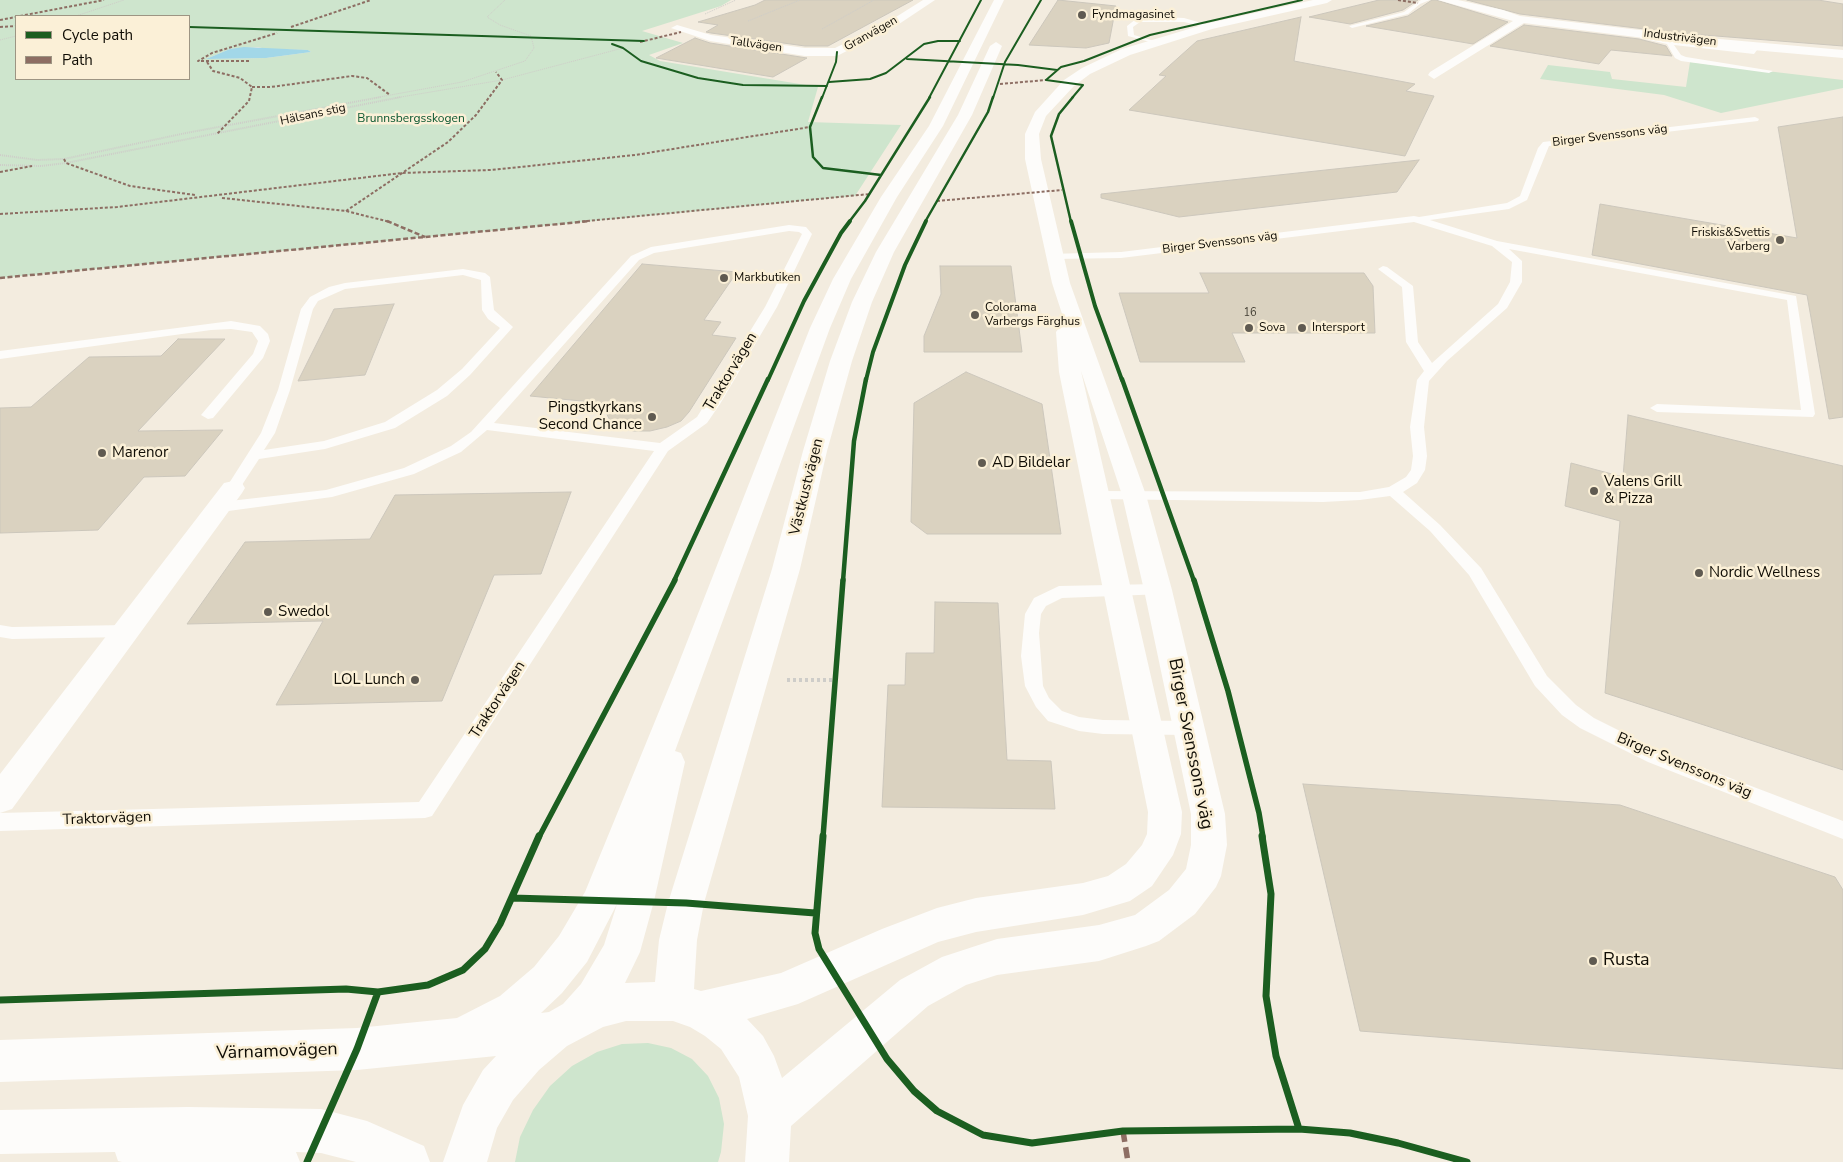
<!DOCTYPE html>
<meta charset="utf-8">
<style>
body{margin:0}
#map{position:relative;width:1843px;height:1162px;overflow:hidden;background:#f3ecdf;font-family:"Nunito Sans",sans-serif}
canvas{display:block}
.legend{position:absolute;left:15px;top:15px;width:175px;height:65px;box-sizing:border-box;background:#fbf0d7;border:1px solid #9d9583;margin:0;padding:6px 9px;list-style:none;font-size:15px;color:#0f0c04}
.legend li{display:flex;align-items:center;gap:10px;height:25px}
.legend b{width:25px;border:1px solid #9d9583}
</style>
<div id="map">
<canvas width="1843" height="1162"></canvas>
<ul class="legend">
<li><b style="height:6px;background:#1b5e20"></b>Cycle path</li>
<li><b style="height:6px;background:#8d6e63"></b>Path</li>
</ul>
</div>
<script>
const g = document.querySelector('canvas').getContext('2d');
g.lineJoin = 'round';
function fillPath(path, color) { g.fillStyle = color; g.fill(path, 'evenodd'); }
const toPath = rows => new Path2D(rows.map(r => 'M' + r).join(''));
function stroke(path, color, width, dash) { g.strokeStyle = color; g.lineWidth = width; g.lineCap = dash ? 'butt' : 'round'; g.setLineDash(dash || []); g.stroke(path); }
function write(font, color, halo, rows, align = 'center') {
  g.font = font + ' "Nunito Sans",sans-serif'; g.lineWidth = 5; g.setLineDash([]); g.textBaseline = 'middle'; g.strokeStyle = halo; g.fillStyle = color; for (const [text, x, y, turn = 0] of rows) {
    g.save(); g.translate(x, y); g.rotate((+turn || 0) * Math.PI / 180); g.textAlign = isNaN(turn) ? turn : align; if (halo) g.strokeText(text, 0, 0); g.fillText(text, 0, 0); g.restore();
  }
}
fillPath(toPath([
 [0,0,731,0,721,6,642,31,683,43,649,55,660,61,818,87,808,122,901,125,855,196,0,278],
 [16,16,189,16,189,79,16,79],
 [258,47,266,49,308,50,311,52,266,58,206,59,230,49],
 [1690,62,1843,80,1843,88,1721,113,1664,95,1540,79,1548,65,1610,72,1612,79,1686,87],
 [648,1043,671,1048,692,1059,708,1076,719,1098,724,1124,721,1152,718,1162,515,1162,520,1137,533,1110,550,1086,572,1066,597,1052,622,1044]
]), '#cee5cd');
fillPath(toPath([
 [244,47,308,50,311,52,266,58,206,59,230,49]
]), '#a2d7e8');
const building = toPath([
 [765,0,913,0,828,46,805,46,711,33,706,32,718,25,698,22,755,5,765,0],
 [1058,0,1116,6,1109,43,1086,48,1029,45,1058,0],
 [1379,0,1418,0,1403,10,1350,24,1309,17,1379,0],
 [1432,0,1436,0,1508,22,1473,44,1366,26,1408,16,1432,0],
 [1467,0,1818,0,1843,4,1843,46,1678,33,1520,14,1467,0],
 [1301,17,1294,61,1415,84,1406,91,1434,96,1405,156,1129,110,1166,76,1159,75,1197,41,1301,17],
 [1524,25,1639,39,1666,46,1672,56,1611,50,1599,64,1490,46,1524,25],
 [695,38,710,43,807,58,773,77,656,58,695,38],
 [1843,117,1843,417,1829,419,1807,295,1592,255,1600,204,1797,238,1778,127,1843,117],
 [1419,160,1397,192,1179,217,1101,198,1101,194,1419,160],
 [642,264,737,272,704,320,721,322,712,335,736,338,689,412,681,421,667,427,650,431,634,431,619,428,610,421,602,403,530,396,642,264],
 [940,266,1011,266,1022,352,924,352,924,336,941,294,940,266],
 [1200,273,1364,273,1373,286,1375,333,1232,333,1245,362,1140,362,1119,293,1209,293,1200,273],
 [394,304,365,375,298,381,334,309,394,304],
 [178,339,225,339,138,431,223,430,185,476,144,477,98,530,0,533,0,408,31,407,89,357,161,356,178,339],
 [966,372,1042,404,1061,534,927,534,911,522,914,403,966,372],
 [1628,415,1843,466,1843,770,1605,693,1620,521,1565,506,1571,463,1623,477,1628,415],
 [571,492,541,574,494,575,442,701,276,705,323,621,187,624,245,542,370,539,395,495,571,492],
 [935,602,998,603,1007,760,1051,761,1055,809,882,807,888,685,905,685,906,653,934,653,935,602],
 [1303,784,1620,805,1835,877,1843,890,1843,1069,1360,1031,1303,784]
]);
fillPath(building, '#dad2c0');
stroke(building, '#ccc7bc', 1);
stroke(toPath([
 [705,14,736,0],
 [76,16,124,0],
 [748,21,800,0],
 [822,29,874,0],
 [0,40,16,36],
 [374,98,462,82,525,61,534,48,531,36,500,25,487,17,505,0],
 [395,98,502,80,623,48]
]), '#cecdc9', 1, [1, 1]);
stroke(toPath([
 [0,155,37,160,64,159,186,133,381,97],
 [0,165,41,166,66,163,401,97]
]), '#cecdc9', 2, [1, 1]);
stroke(toPath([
 [787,680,836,680]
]), '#cecdc9', 4, [3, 3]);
fillPath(toPath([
 [1421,0,1430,0,1420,4,1408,14,1352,28,1349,26,1404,12,1421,0],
 [1159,17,1184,18,1212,26,1209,28,1184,22,1140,22,1133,27,1134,35,1154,41,1154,43,1128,36,1127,26,1136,19,1159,17],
 [1642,35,1757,50,1754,54,1674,45,1681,55,1686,57,1773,71,1769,73,1681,61,1675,58,1667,44,1640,38,1642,35],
 [1755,117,1759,119,1758,121,1549,146,1527,200,1509,209,1430,220,1497,241,1796,296,1815,414,1813,417,1657,412,1650,408,1657,404,1801,410,1787,300,1509,249,1522,261,1522,282,1507,308,1447,361,1429,381,1424,427,1427,456,1425,470,1417,483,1403,492,1440,525,1481,568,1547,676,1576,705,1594,718,1662,752,1843,821,1843,839,1648,762,1580,728,1562,715,1535,686,1469,575,1430,531,1390,496,1360,500,1323,502,1097,499,1090,495,1097,491,1323,492,1360,492,1389,487,1406,477,1411,470,1413,456,1410,427,1417,380,1424,371,1406,342,1402,287,1378,269,1383,266,1387,267,1413,286,1418,342,1432,363,1498,304,1510,282,1512,262,1492,246,1414,222,1121,258,1054,259,1050,258,1050,254,1121,252,1414,216,1419,217,1507,203,1520,196,1538,148,1543,142,1755,117],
 [789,225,806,227,812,234,777,307,720,404,707,423,668,451,432,816,425,818,0,831,0,813,419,802,654,451,487,430,461,452,414,474,332,497,221,512,214,507,221,502,326,490,404,468,451,446,471,432,631,256,651,247,789,225],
 [789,231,799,232,802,234,765,307,697,417,660,443,494,423,639,260,654,253,789,231],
 [463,269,485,273,490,277,494,310,513,327,470,375,447,396,395,428,325,449,259,459,238,491,228,491,226,488,261,433,278,390,301,309,310,297,329,287,345,283,463,269],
 [463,275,481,280,482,310,488,319,500,328,462,369,437,390,385,422,324,441,264,450,275,433,290,390,313,309,318,301,345,289,463,275],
 [231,321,260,326,268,334,270,341,263,358,213,418,208,419,201,415,253,354,258,341,252,332,231,329,211,330,0,359,0,351,231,321],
 [1158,584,1164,586,1166,590,1164,594,1062,598,1046,606,1041,614,1039,633,1043,686,1049,698,1062,711,1079,717,1103,720,1188,721,1195,723,1197,728,1195,733,1188,735,1103,734,1079,731,1048,721,1036,707,1025,686,1021,656,1025,614,1034,598,1059,586,1158,584],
 [0,625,12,627,126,625,132,627,135,631,132,635,126,637,12,639,0,637,0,625]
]), '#fdfcfa');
fillPath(toPath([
 [923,0,935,0,896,26,837,56,805,56,710,41,671,28,677,25,711,35,805,48,835,48,888,22,923,0],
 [1438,0,1458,0,1503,10,1520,16,1708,38,1843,50,1843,58,1708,46,1524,23,1434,79,1428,75,1430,72,1513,21,1438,0],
 [233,481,242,483,245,488,242,493,12,809,0,813,0,774,224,483,233,481]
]), '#fdfcfa');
fillPath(toPath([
 [994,0,1004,0,943,126,897,197,851,279,830,328,675,751,681,753,685,762,654,901,640,952,625,983,655,982,659,940,668,903,772,569,803,451,830,361,852,302,876,252,958,115,990,46,996,42,1002,46,972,115,894,252,872,302,852,361,827,451,800,569,704,903,697,940,694,989,701,991,781,973,882,929,937,908,976,898,1083,883,1108,876,1126,864,1142,845,1147,834,1148,812,1059,372,1056,332,1059,328,1066,326,1052,283,1025,159,1025,134,1035,112,1064,80,1082,68,1122,49,1209,23,1313,0,1332,0,1327,3,1212,29,1130,55,1090,74,1074,86,1046,116,1039,134,1041,159,1070,283,1146,495,1172,590,1225,814,1227,845,1221,876,1216,887,1195,914,1159,941,1146,946,1099,961,997,975,966,985,928,1006,791,1126,789,1162,745,1162,748,1116,739,1077,721,1049,705,1036,690,1027,673,1021,626,1021,603,1027,567,1046,539,1070,513,1100,497,1128,487,1162,443,1162,463,1105,483,1070,496,1056,357,1070,0,1082,0,1040,357,1028,457,1018,500,996,534,967,559,936,585,892,676,670,810,328,833,279,881,197,929,126,994,0],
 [1081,371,1122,495,1144,590,1191,814,1191,845,1186,869,1169,890,1135,915,1099,925,997,939,942,957,900,980,782,1078,774,1056,763,1036,747,1019,798,1004,938,942,976,932,1083,915,1130,901,1152,886,1173,855,1181,834,1182,812,1081,371],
 [617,904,604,945,581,984,563,1004,549,1012,541,1013,562,993,587,962,617,904],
 [188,1107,321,1109,367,1121,424,1146,430,1162,356,1162,321,1153,296,1152,300,1162,122,1162,118,1161,115,1152,0,1154,0,1110,188,1107]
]), '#fdfcfa');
stroke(toPath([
 [1398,0,1418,3],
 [20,16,104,0],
 [0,20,16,17],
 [0,27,16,26],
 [291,27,371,0],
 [640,42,681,32],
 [249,61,198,61,212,53,277,33],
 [207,62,213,71,240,78,252,87,249,101,217,134],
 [1000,84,1046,80],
 [252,87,271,87,352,76,367,78,390,95],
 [64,159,66,163,130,186,195,195],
 [0,172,32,166],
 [222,198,346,211,390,222],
 [937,201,1062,190],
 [346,211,448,142,476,115,502,80,496,72],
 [0,214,117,207,402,173,491,170,635,155,810,127],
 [577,222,870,194]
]), '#8d6e63', 2, [3, 2]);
stroke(toPath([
 [387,221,425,237],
 [0,278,590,221]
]), '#8d6e63', 2.5, [5, 2.5]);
stroke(toPath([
 [1123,1131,1128,1162]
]), '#8d6e63', 5.5, [11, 5.5]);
stroke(toPath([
 [189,27,644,41],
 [612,44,623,48,641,61,698,78,743,85,827,86],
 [907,59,1018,65,1057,70],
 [829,82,870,79,886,73,924,44,938,41,960,41],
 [822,98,836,62,837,52],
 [929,98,981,0],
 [993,98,1005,62,1041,0],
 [1072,98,1083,85,1046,80,1061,67,1084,61,1150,35,1302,0]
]), '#1b5e20', 2);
stroke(toPath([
 [822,97,810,127,813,157,823,168,881,175],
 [849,222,865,201,930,97],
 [925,222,988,112,993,97],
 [1071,222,1051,136,1059,114,1073,97]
]), '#1b5e20', 2.5);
stroke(toPath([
 [1071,221,1095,306,1122,380],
 [768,380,804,301,841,233,850,221],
 [866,380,873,352,905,265,926,221]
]), '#1b5e20', 4);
stroke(toPath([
 [1122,379,1194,581],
 [674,581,768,379],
 [843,581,854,441,866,379]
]), '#1b5e20', 4.5);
stroke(toPath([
 [1194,580,1228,691,1259,813,1263,837],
 [539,837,675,580],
 [823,837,843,580]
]), '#1b5e20', 5.5);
stroke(toPath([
 [823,836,815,933,819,949,887,1059,914,1091,937,1111,983,1135,1032,1143,1123,1131,1299,1129],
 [1262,836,1271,894,1266,996,1276,1056,1299,1129,1350,1133,1398,1143,1467,1162],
 [512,898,686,903,815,913],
 [0,1000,346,989,378,992,428,985,463,970,485,949,500,924,539,836],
 [307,1162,357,1049,378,992]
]), '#1b5e20', 7);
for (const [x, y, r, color] of [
 [1082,15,5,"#5f5a51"],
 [1780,240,5,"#5f5a51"],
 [724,278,5,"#5f5a51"],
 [975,315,5,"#5f5a51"],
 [1249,328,5,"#5f5a51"],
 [1302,328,5,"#5f5a51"],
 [652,417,5,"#5f5a51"],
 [102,453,5,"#5f5a51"],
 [982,463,5,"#5f5a51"],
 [1594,491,5,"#5f5a51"],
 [1699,573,5,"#5f5a51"],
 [268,612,5,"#5f5a51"],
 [415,680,5,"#5f5a51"],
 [1593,961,5,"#5f5a51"]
]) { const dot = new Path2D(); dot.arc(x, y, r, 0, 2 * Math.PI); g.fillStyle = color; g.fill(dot); stroke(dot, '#fbf0d7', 2); }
write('11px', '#423e33', null, [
 ["16",1250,313]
]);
write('12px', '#0f0c04', '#fbf0d7', [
 ["Fyndmagasinet",1092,15],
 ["Friskis&Svettis",1770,233,"right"],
 ["Varberg",1770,247,"right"],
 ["Markbutiken",734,278],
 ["Colorama",985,308],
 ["Varbergs Färghus",985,322],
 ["Sova",1259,328],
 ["Intersport",1312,328]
], 'left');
write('12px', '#0f0c04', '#fbf0d7', [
 ["Granvägen",871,34,-29],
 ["Industrivägen",1680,38,7],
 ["Tallvägen",756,45,8],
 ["Hälsans stig",313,115,-12],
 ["Birger Svenssons väg",1610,136,-7],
 ["Birger Svenssons väg",1220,243,-7]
]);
write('12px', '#09562f', '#fbf0d7', [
 ["Brunnsbergsskogen",411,119]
]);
write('15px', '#0f0c04', '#fbf0d7', [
 ["Traktorvägen",731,372,-59],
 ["Västkustvägen",807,487,-76],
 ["Traktorvägen",498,700,-57],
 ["Birger Svenssons väg",1684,766,23],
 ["Traktorvägen",107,819,-2]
]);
write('15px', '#0f0c04', '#fbf0d7', [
 ["Pingstkyrkans",642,408,"right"],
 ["Second Chance",642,425,"right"],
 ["Marenor",112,453],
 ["AD Bildelar",992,463],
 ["Valens Grill",1604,482],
 ["& Pizza",1604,499],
 ["Nordic Wellness",1709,573],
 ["Swedol",278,612],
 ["LOL Lunch",405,680,"right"]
], 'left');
write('18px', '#0f0c04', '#fbf0d7', [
 ["Birger Svenssons väg",1190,744,79],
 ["Värnamovägen",277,1052,-2]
]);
write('18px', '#0f0c04', '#fbf0d7', [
 ["Rusta",1603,961]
], 'left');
</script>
